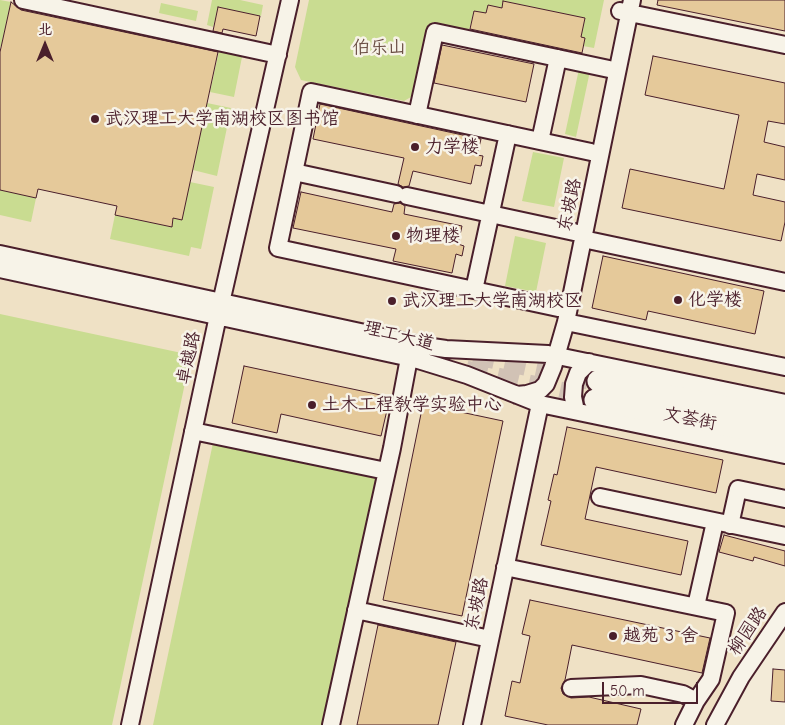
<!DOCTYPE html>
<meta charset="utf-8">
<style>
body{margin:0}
#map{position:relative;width:785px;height:725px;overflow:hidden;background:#f3ebd8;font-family:"Comic Neue","LXGW WenKai TC",sans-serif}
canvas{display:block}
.north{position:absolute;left:20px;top:20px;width:50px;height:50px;-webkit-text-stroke:4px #f7f3e8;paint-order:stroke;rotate:0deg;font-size:14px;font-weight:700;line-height:20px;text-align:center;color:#4a1f2b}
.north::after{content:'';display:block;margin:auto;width:18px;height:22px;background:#4a1f2b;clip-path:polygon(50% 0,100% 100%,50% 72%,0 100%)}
.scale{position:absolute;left:602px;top:682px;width:96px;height:22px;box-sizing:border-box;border:2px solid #4a1f2b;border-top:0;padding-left:6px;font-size:15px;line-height:18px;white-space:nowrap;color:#4a1f2b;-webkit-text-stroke:4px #f7f3e8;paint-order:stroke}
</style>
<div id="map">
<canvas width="785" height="725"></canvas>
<div class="north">北</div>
<div class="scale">50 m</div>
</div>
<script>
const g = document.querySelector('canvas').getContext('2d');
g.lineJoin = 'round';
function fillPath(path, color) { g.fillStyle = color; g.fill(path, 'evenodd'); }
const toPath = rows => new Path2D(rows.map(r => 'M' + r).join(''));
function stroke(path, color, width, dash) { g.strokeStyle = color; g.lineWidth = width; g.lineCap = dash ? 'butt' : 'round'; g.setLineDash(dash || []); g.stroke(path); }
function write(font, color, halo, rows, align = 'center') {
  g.font = font + ' "Comic Neue","LXGW WenKai TC",sans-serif'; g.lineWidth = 5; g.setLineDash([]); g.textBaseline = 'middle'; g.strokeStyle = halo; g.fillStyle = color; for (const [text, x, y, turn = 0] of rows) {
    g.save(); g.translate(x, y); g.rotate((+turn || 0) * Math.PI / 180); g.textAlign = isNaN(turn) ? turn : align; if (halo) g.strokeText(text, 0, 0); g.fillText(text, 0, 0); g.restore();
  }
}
fillPath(toPath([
 [0,0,785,0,785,603,765,630,707,725,0,725]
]), '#efe1c5');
fillPath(toPath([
 [0,0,11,2,1,47,0,46],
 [212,0,240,0,263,5,261,16,218,7,213,27,207,25],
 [309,0,604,0,594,48,583,46,585,38,581,37,585,18,504,1,502,8,488,5,486,13,474,11,469,30,433,22,418,93,404,101,301,80,295,67],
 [161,3,198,11,196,21,159,13],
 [220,46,243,52,234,97,210,92],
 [579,69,590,71,576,137,565,134],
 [207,103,231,108,217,176,193,170],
 [533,152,564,158,554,207,522,201],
 [190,182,214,187,201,249,191,247,189,256,110,239,115,215,171,227,173,218,182,220],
 [0,190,36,198,31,222,0,215],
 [515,236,546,243,536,292,505,286],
 [0,314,191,355,112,725,0,725],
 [213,443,379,478,327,725,153,725]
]), '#c9dc91');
const building = toPath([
 [658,0,785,0,785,31,657,5,658,0],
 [503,1,585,18,581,37,585,38,582,53,470,29,474,11,486,13,488,5,502,8,503,1],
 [11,2,21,10,218,52,182,220,173,218,172,227,115,215,117,206,38,189,36,198,0,190,0,52,11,2],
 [218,7,260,16,256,36,223,29,222,33,213,31,218,7],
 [442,45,534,64,526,102,434,83,442,45],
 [653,56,785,83,785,124,768,121,764,142,785,147,785,180,757,174,753,195,785,202,785,222,781,241,622,208,630,169,724,189,739,115,645,95,653,56],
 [320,104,481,139,477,155,483,156,481,166,475,165,471,184,413,171,409,186,403,187,398,184,404,158,313,139,320,104],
 [301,192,392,212,394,204,400,203,405,206,404,214,462,226,458,244,464,246,462,256,456,254,452,273,393,261,396,249,293,228,301,192],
 [603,256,764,291,755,334,648,311,646,320,592,308,603,256],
 [244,366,390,397,381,436,281,414,277,433,232,423,244,366],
 [423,404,503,421,462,616,383,600,423,404],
 [567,427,723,460,716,493,596,467,585,519,688,541,681,575,541,545,551,501,548,500,554,474,557,475,567,427],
 [724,535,785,551,785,566,754,557,753,561,719,552,724,535],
 [530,600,710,638,702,673,572,645,565,680,561,688,563,694,571,698,589,697,641,709,637,725,548,725,505,716,512,681,520,683,530,636,522,634,530,600],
 [378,625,456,642,438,725,357,725,378,625],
 [773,669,785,670,785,702,771,701,773,669]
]);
fillPath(building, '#e5c99a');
stroke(building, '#4a1f2b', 1);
stroke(toPath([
 [474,354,598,381],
 [466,371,595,400]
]), '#d1c2b5', 21, [21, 11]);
const minor = toPath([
 [23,0,278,55],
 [620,11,785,45],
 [417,115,435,32,609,69],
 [540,141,558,58],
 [294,172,396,194],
 [407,196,574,232],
 [583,239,785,282],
 [0,254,425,346,446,349,548,354,785,403],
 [0,269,415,359,467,375,540,404,785,455],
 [474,290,508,134],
 [558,308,278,248,311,92,591,152],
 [566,322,785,367],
 [517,395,527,394,540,390,546,384,553,367,566,322,632,0],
 [576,411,573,397,574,384,578,373,589,362],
 [193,431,386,471],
 [600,497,785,536],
 [730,525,738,489,785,499],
 [505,567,726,613,711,679,696,701,684,725],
 [696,606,715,522],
 [356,610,490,639],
 [571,688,641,685,683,694,696,701],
 [130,725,218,316,290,0],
 [331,725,392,448,409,358],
 [472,725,540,404],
 [715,725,741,677,785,612]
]);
const major = toPath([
 [598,381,785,419],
 [595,400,785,437]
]);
stroke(minor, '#4a1f2b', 20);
stroke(major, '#4a1f2b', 25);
stroke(minor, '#f7f3e8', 16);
stroke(major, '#f7f3e8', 21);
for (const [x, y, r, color] of [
 [95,119,5,"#4a1f2b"],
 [415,147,5,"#4a1f2b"],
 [396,236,5,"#4a1f2b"],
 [678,300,5,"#4a1f2b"],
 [392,301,5,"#4a1f2b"],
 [312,405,5,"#4a1f2b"],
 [613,636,5,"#4a1f2b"]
]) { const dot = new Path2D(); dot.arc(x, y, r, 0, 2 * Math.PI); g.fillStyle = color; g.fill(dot); stroke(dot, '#f7f3e8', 2); }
write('18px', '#6a4e44', '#f7f3e8', [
 ["伯乐山",379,48]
]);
write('18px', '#4a1f2b', '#f7f3e8', [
 ["武汉理工大学南湖校区图书馆",105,119],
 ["力学楼",425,147],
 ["物理楼",406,236],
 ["化学楼",688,300],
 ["武汉理工大学南湖校区",402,301],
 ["土木工程教学实验中心",322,405],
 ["越苑 3 舍",623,636]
], 'left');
write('18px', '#4a1f2b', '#f7f3e8', [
 ["东坡路",570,205,-78],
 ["理工大道",399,336,14],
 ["卓越路",189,358,-78],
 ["文荟街",690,419,11],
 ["东坡路",477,604,-78],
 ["柳园路",748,631,-56]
]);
</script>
